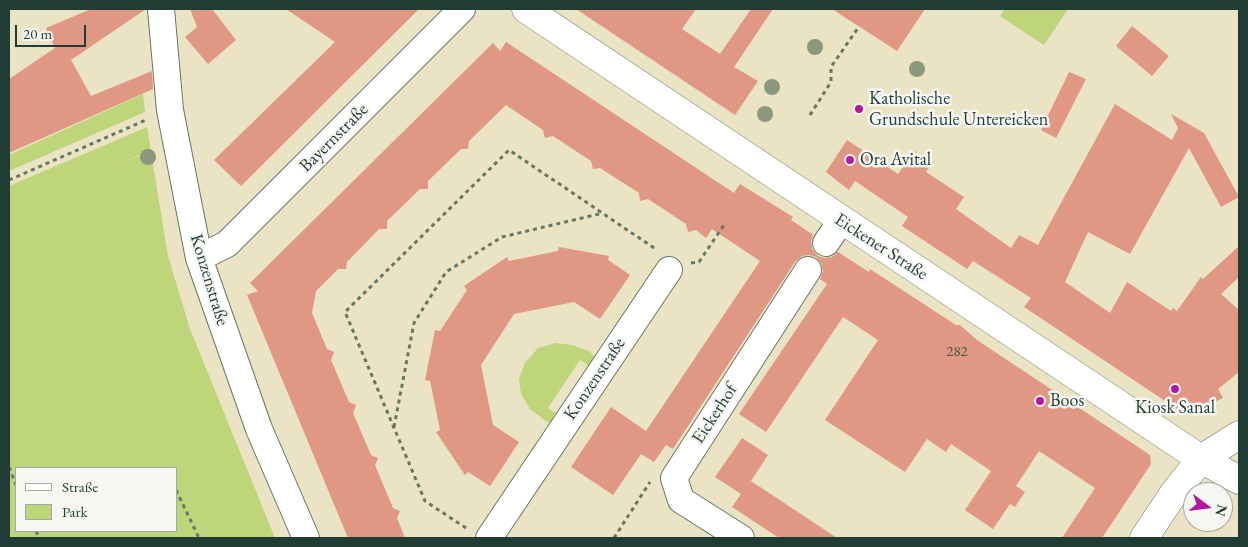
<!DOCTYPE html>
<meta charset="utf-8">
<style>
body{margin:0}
#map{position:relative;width:1248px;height:547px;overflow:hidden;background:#eae3c4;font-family:"EB Garamond",serif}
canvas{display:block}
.frame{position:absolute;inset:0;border:10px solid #1f3d34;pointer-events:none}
.legend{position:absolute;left:15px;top:467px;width:162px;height:65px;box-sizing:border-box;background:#f6f6f2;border:1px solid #a0aca6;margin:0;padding:6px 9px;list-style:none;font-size:15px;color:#1f3d34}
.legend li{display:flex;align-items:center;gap:10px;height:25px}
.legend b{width:25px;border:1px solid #a0aca6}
.north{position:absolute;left:1183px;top:482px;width:50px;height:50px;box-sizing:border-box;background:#f6f6f2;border:1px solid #a0aca6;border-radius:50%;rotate:105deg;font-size:14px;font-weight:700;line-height:20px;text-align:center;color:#1f3d34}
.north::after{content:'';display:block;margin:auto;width:18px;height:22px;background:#b5179e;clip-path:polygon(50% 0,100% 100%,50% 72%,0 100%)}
.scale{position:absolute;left:15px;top:25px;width:71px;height:22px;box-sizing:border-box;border:2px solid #1f3d34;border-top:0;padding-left:6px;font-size:15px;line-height:18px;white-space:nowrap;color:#1f3d34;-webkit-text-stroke:4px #f6f6f2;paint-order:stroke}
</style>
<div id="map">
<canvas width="1248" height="547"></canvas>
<div class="frame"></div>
<ul class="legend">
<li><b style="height:6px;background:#fff"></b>Straße</li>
<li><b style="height:14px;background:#bfd579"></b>Park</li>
</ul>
<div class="north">N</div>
<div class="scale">20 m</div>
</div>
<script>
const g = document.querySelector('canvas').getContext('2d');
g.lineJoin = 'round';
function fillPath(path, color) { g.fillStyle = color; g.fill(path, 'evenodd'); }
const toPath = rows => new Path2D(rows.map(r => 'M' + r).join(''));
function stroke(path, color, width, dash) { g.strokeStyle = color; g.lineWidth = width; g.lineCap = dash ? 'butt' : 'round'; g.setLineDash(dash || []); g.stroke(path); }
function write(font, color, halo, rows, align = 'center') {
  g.font = font + ' "EB Garamond",serif'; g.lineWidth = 5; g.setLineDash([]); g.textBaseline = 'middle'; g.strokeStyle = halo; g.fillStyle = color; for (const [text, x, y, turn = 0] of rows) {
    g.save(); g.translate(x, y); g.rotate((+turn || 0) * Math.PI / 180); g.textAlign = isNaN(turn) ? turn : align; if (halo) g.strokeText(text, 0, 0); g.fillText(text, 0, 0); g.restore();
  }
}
fillPath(toPath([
 [1005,9,1068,9,1044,45,1000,16],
 [143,94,145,112,9,171,9,155],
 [147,127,151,151,116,165,151,152,168,256,190,329,275,538,9,538,9,186],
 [16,468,176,468,176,531,16,531],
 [556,343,572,345,589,351,596,358,592,368,580,360,548,408,559,416,554,423,547,422,530,409,521,394,519,379,525,363,538,348]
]), '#bfd579');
fillPath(toPath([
 [91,9,146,9,71,60,91,96,152,71,153,89,9,153,9,79,55,48,46,28],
 [190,9,212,9,236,40,208,64,185,37,197,27],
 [286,9,419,9,241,186,214,160,335,42],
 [576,9,696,9,682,29,720,54,751,9,773,9,734,67,758,81,735,115],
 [832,9,925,9,897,51],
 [1132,26,1169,56,1152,76,1116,46],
 [506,42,734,193,740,184,793,217,791,220,813,235,811,241,812,249,818,256,824,258,832,257,838,252,869,272,870,269,956,325,960,325,977,340,1150,455,1151,464,1102,538,1062,538,1095,488,1039,451,1016,486,1025,492,1015,507,1010,504,993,529,965,510,991,471,951,444,946,452,927,439,905,472,825,420,878,340,843,317,766,432,739,414,827,284,820,279,823,271,821,263,816,257,809,255,802,256,795,262,673,449,666,445,654,462,641,454,613,495,571,467,611,407,646,431,760,261,712,229,706,238,696,230,688,232,686,224,648,199,640,201,639,193,600,168,593,169,591,161,553,136,545,138,543,130,506,105,469,141,468,149,461,149,428,181,428,189,420,189,387,221,387,229,379,229,347,262,346,269,338,269,316,291,312,313,327,349,334,352,331,360,349,402,356,405,353,413,371,455,378,458,375,465,393,508,400,511,397,518,405,538,348,538,247,295,258,291,250,283,493,43,500,51],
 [1069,72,1086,79,1056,138,1041,130],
 [1115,104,1172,140,1178,128,1171,114,1204,133,1239,197,1221,207,1189,148,1130,254,1088,232,1065,282,1110,313,1127,282,1171,311,1173,308,1177,311,1201,277,1203,279,1239,246,1239,277,1221,294,1239,310,1239,372,1218,389,1223,398,1198,410,1189,404,1183,413,1024,307,1031,298,973,261,967,269,902,226,908,217,855,181,849,190,826,172,847,140,898,174,914,151,932,163,926,172,964,197,956,209,1011,248,1019,235,1038,245],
 [559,247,609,256,608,260,630,275,600,319,574,302,514,314,481,365,493,425,519,442,490,486,468,472,465,475,436,432,440,430,430,381,425,380,435,330,440,331,467,290,464,286,507,257,509,261,558,251],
 [742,438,768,455,751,481,837,538,779,538,732,507,741,494,715,477]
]), '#e09784');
const minor = toPath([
 [161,9,170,110,199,258,259,429,306,538],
 [826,243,841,221],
 [199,258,227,244,462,9],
 [489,538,669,270],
 [741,538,681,500,674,478,808,270]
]);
const tertiary = toPath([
 [526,9,1201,459,1239,480],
 [1144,538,1174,493,1201,459,1239,435]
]);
stroke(minor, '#676', 28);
stroke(tertiary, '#676', 29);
stroke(toPath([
 [810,115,831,82,831,67,858,28],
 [9,180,146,120],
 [691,263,699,262,726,222],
 [394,427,414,323,446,272,502,237,603,213],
 [9,467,16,485],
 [176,490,199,538],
 [466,528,425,501,345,312,509,150,657,250],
 [36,531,39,538],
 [614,538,650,482]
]), '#676', 3, [4, 4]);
stroke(minor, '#fff', 26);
stroke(tertiary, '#fff', 28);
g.fillStyle = '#8c987c';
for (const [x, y] of [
 [815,47],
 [917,69],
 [772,87],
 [765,114],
 [148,157]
]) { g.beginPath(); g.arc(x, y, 8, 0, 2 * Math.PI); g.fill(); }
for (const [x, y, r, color] of [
 [859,109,5,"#b5179e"],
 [850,160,5,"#b5179e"],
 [1175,389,5,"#b5179e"],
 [1040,401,5,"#b5179e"]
]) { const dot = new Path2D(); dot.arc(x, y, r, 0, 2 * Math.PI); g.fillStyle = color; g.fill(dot); stroke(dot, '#f6f6f2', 2); }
write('15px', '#4f5448', null, [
 ["282",957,352]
]);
write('18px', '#1f3d34', '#f6f6f2', [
 ["Katholische",869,99],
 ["Grundschule Untereicken",869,120],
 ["Ora Avital",860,160],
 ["Boos",1050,401],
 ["Kiosk Sanal",1175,408,"center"]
], 'left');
write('18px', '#1f3d34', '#f6f6f2', [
 ["Bayernstraße",334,138,-45],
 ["Eickener Straße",881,247,33],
 ["Konzenstraße",209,280,73],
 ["Konzenstraße",595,379,-56],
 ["Eickerhof",715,414,-57]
]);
</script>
